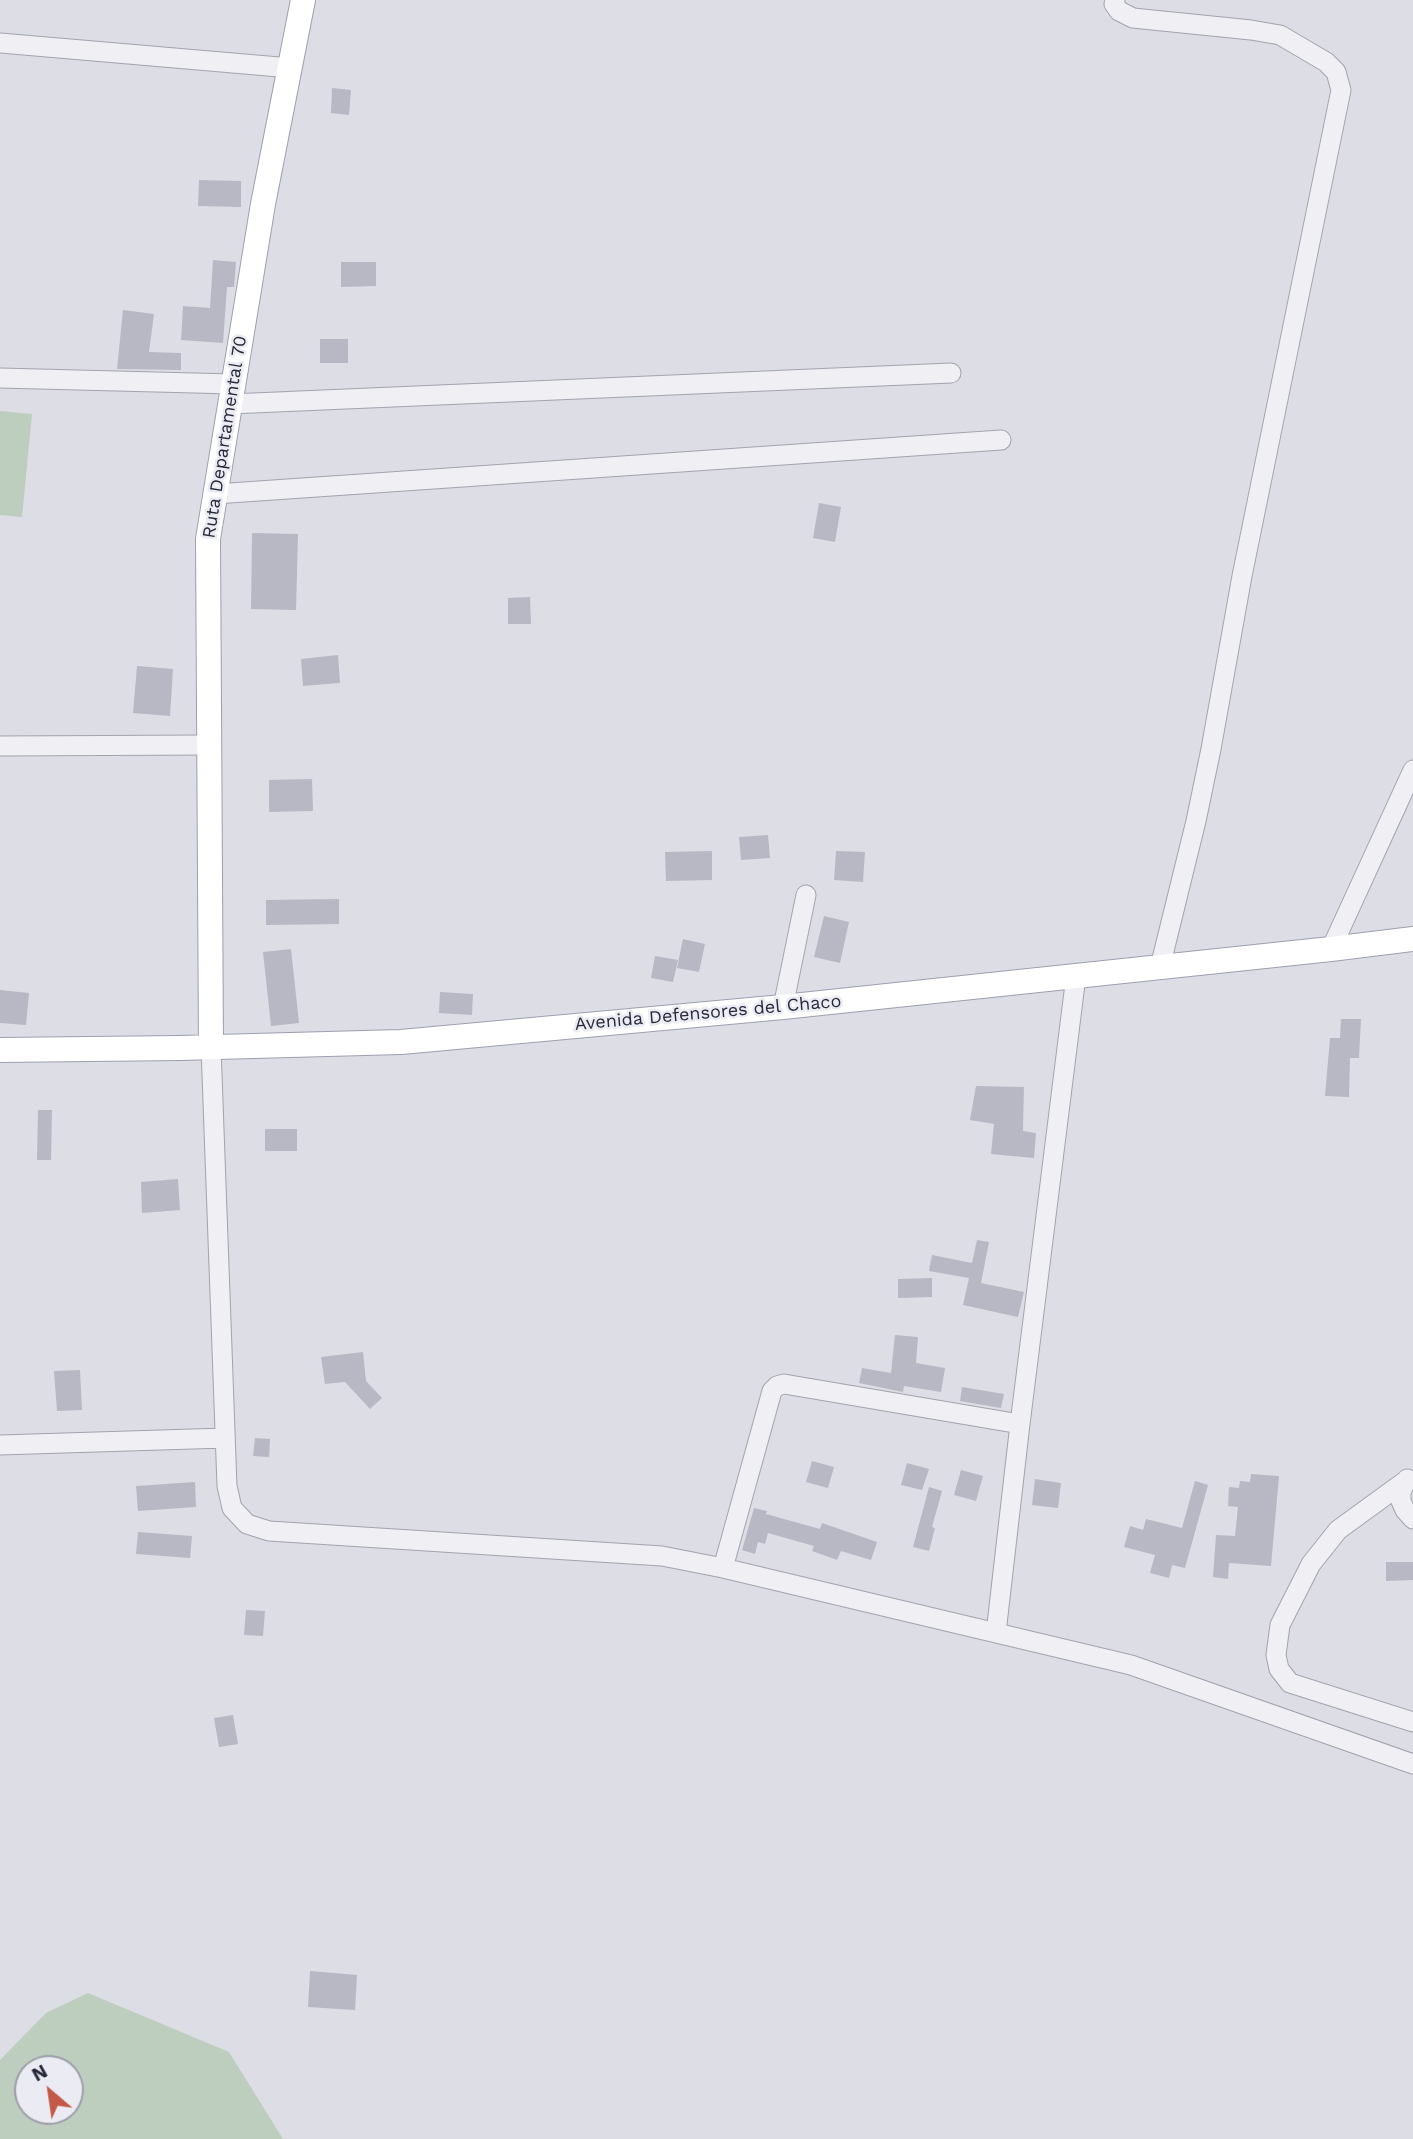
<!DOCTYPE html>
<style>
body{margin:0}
#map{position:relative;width:1413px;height:2139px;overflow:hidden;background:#dcdde5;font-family:"Work Sans",sans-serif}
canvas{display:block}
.north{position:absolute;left:14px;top:2055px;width:70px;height:70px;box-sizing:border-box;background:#ebecf3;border:2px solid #9d9ea9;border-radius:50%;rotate:331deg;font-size:19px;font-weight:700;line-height:28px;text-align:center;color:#27293a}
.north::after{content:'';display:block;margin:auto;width:24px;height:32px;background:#c25949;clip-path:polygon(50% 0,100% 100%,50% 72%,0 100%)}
</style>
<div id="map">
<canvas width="1413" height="2139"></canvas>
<div class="north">N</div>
</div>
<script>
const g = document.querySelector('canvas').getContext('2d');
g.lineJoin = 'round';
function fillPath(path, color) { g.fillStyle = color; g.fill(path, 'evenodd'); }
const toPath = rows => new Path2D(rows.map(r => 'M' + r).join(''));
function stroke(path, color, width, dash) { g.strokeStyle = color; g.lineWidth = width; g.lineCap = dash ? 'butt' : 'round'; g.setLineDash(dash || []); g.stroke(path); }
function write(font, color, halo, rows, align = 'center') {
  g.font = font + ' "Work Sans",sans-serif'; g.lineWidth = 5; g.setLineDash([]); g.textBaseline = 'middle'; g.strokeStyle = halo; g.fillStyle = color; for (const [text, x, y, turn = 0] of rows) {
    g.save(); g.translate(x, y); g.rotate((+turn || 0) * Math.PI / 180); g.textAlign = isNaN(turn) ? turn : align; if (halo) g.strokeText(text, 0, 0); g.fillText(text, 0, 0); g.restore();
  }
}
fillPath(toPath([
 [0,411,32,414,22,517,0,515],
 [88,1993,229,2052,283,2139,0,2139,0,2060,46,2013],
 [70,2069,70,2111,28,2111,28,2069]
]), '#becebe');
fillPath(toPath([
 [332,88,351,90,349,115,331,113],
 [199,180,241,181,241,207,198,206],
 [213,260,236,262,234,287,227,287,223,343,181,340,183,306,210,308],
 [341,262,376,262,376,286,341,287],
 [123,310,154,314,149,352,181,353,181,370,117,369],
 [320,339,348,339,348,363,320,363],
 [819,503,841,507,835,542,813,538],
 [252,533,298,534,296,610,251,609],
 [530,597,531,624,508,624,508,598],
 [338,655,340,683,303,686,301,659],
 [137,666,173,669,170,716,133,713],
 [312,779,313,811,269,812,269,780],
 [768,835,770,858,741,860,739,837],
 [712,851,712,880,666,881,665,852],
 [836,851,865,852,863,882,834,880],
 [339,899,339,924,266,925,266,900],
 [824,916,849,922,840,963,814,957],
 [683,939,705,944,699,972,677,968],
 [291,949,299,1023,271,1026,263,952],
 [655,956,678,960,673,982,651,978],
 [0,990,29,993,26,1025,0,1023],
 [440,992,473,994,472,1015,439,1013],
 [1341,1019,1361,1019,1359,1058,1350,1058,1349,1097,1325,1096,1330,1038,1340,1038],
 [976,1086,1024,1087,1023,1131,1036,1133,1034,1158,991,1154,994,1124,970,1120],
 [38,1110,52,1110,51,1160,37,1160],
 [265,1129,297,1129,297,1151,265,1151],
 [178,1179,180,1210,142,1213,141,1182],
 [977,1240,989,1242,981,1283,1024,1292,1018,1317,963,1305,969,1278,929,1271,932,1255,972,1263],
 [932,1278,932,1297,898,1298,898,1279],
 [895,1335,918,1337,916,1363,945,1368,941,1392,904,1386,903,1392,859,1383,862,1368,891,1373],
 [363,1352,366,1381,382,1398,370,1409,345,1382,325,1384,321,1357],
 [80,1370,82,1410,57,1411,54,1371],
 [962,1387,1004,1394,1001,1408,960,1401],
 [255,1438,270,1439,269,1457,253,1456],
 [812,1461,834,1467,828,1488,806,1482],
 [907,1463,929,1469,922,1490,901,1485],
 [961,1470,983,1476,976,1501,954,1495],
 [1251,1474,1279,1476,1271,1566,1229,1563,1228,1579,1213,1577,1216,1535,1235,1536,1238,1507,1228,1506,1229,1487,1239,1488,1240,1481,1250,1482],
 [1035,1479,1061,1483,1058,1508,1032,1505],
 [1195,1481,1208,1485,1185,1568,1172,1565,1169,1578,1150,1573,1155,1555,1124,1547,1130,1526,1143,1530,1146,1519,1182,1528],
 [195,1482,196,1507,138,1511,136,1486],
 [929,1487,942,1491,932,1527,935,1528,929,1551,913,1547],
 [754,1508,767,1511,766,1514,820,1529,822,1523,877,1542,871,1560,841,1551,837,1560,812,1551,814,1546,768,1533,765,1544,758,1542,755,1554,742,1550],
 [138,1532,192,1536,190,1558,136,1554],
 [1386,1562,1413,1562,1413,1580,1386,1581],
 [246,1610,265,1611,263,1636,244,1635],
 [233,1715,238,1744,219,1747,214,1718],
 [310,1971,357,1975,355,2010,308,2007]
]), '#b7b8c4');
const minor = toPath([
 [1115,0,1114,4,1119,11,1133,18,1251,30,1280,35,1326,62,1336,72,1341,90,1242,576,1211,749,1196,821,1160,967],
 [0,43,291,68],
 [0,378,233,384],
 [230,404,951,373],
 [215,494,1001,440],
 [0,746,209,745],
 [1331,949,1413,770],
 [783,1007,806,895],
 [211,1047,227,1486,232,1508,247,1524,269,1531,662,1556,723,1568,1131,1665,1413,1764],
 [0,1445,225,1438],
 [1407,1479,1401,1492,1401,1501,1405,1510,1413,1519],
 [1404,1482,1338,1530,1311,1564,1280,1625,1276,1655,1279,1669,1290,1683,1413,1722],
 [723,1568,772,1391,777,1386,784,1384,1020,1424,1076,976],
 [996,1633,1020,1424]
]);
const major = toPath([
 [211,1047,208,539,263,204,303,0],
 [0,1050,180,1048,401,1042,783,1007,1331,949,1413,939]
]);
stroke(minor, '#a2a3ae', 21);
stroke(major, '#9d9fb0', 26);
stroke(minor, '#efeff4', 19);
stroke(major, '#fff', 24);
write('18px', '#27293a', '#ebecf3', [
 ["Ruta Departamental 70",225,437,-81],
 ["Avenida Defensores del Chaco",708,1013,-5]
]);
</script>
